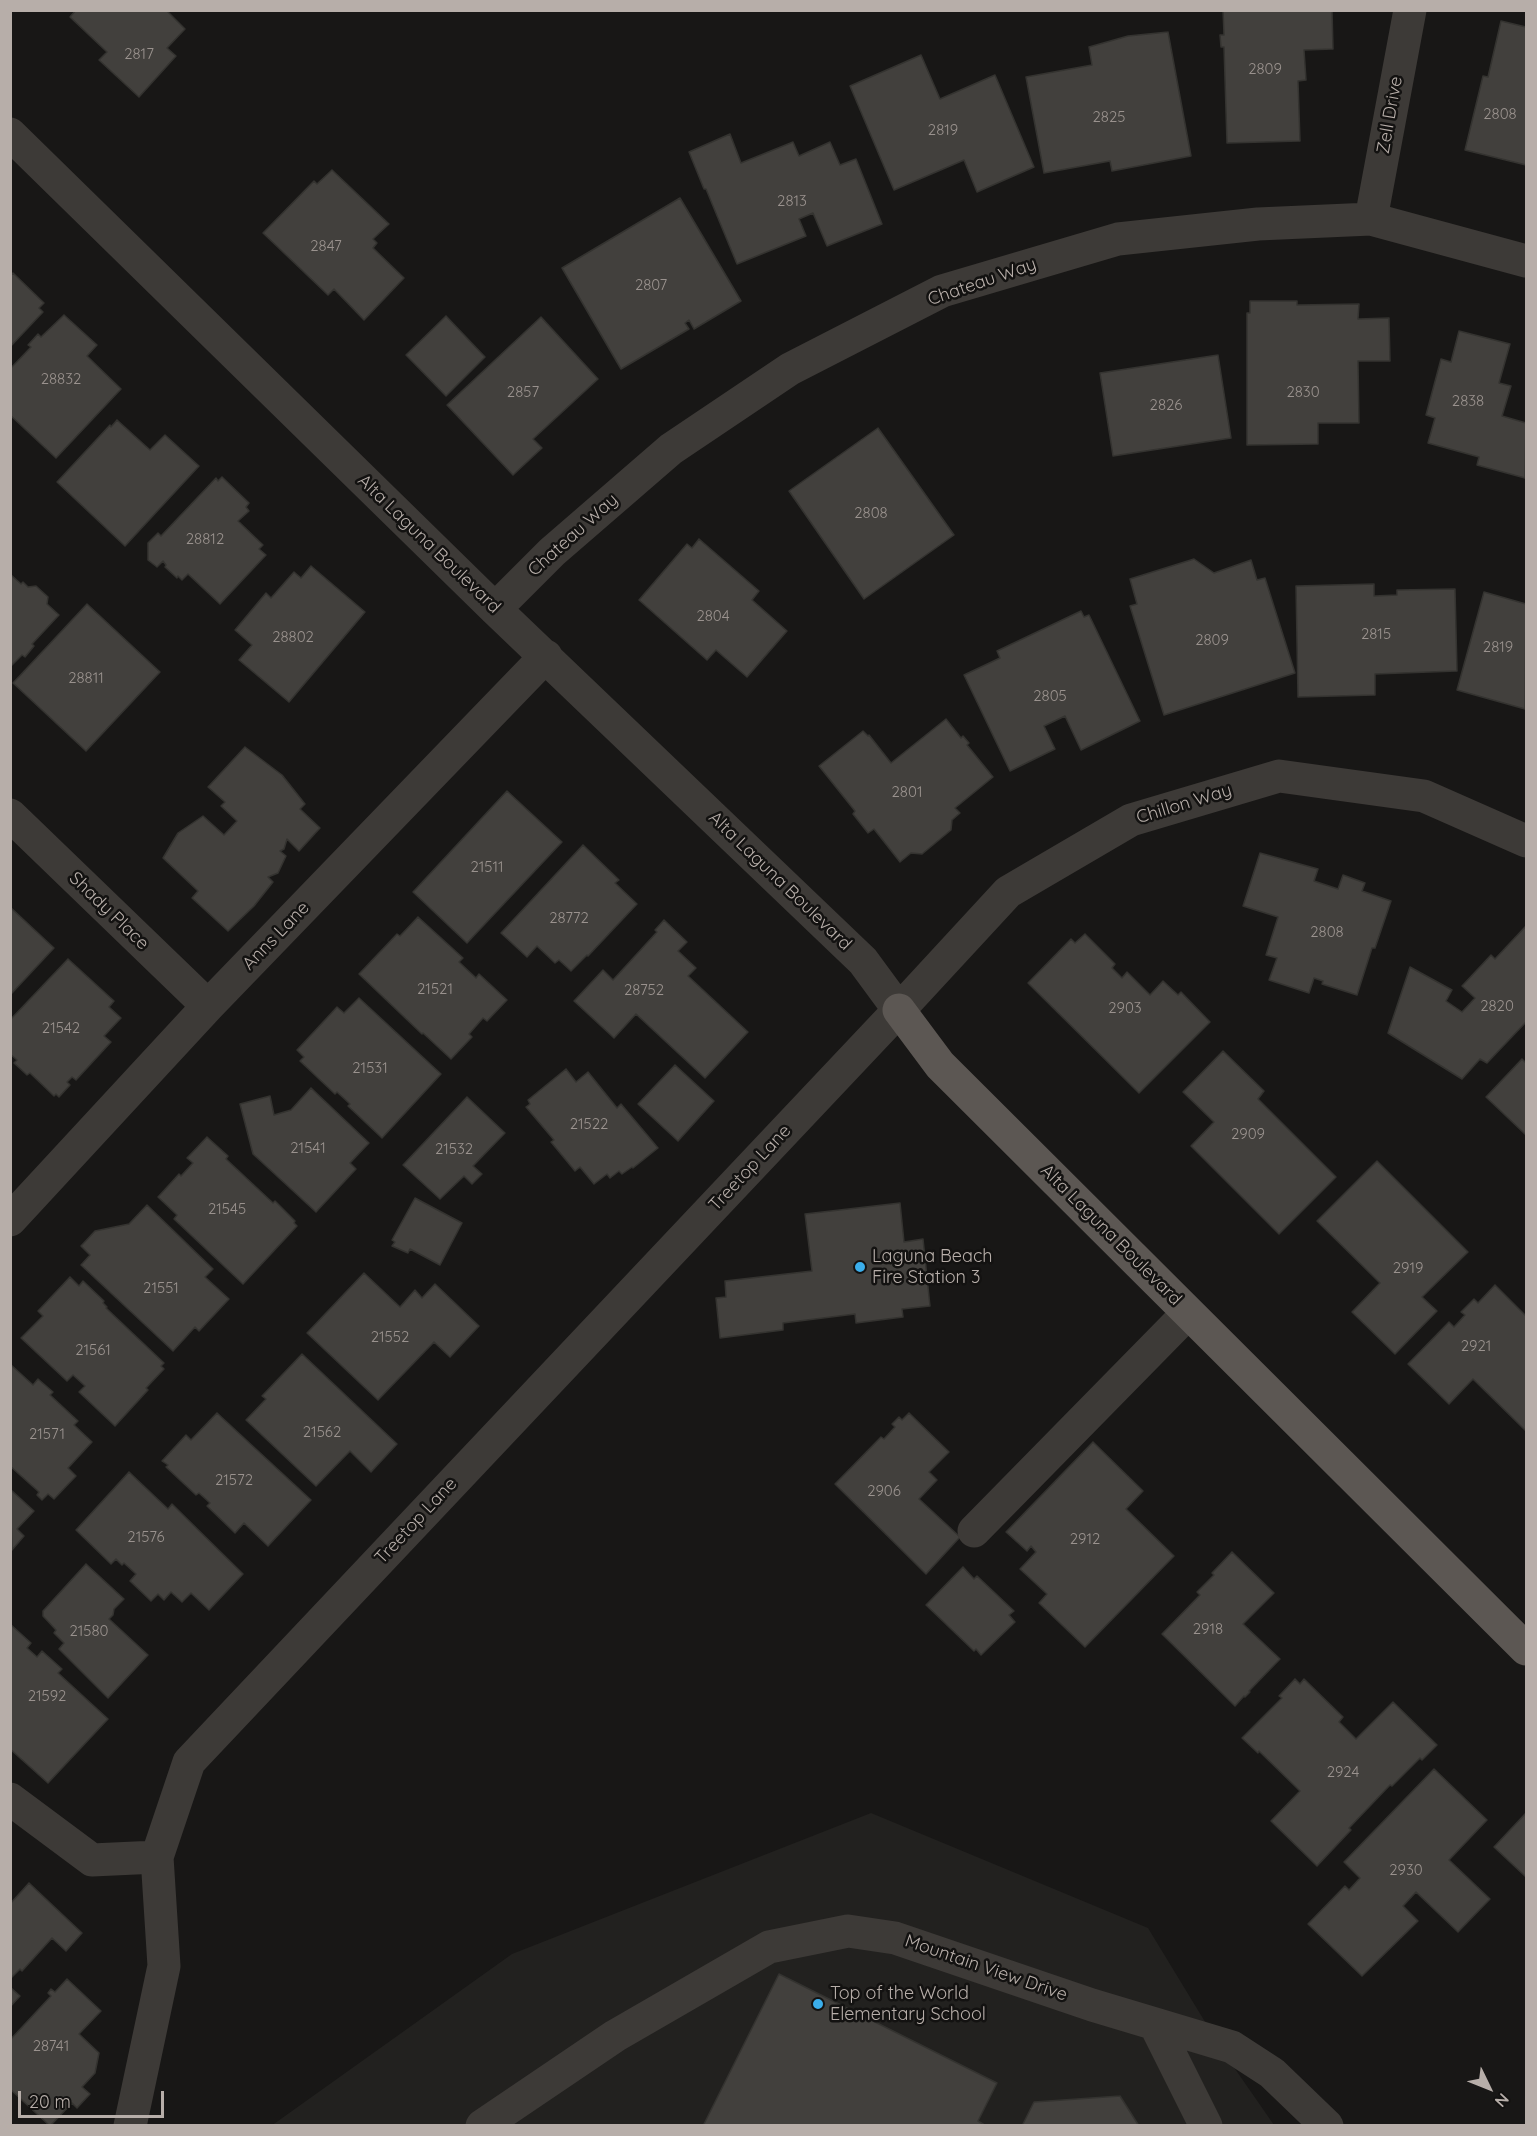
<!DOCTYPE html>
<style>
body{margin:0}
#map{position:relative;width:1537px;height:2136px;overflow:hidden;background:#181716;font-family:Quicksand,sans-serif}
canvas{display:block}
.frame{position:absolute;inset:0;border:12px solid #b7aea9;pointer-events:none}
.north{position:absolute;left:1459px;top:2058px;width:60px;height:60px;-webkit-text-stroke:4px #131211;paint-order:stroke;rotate:133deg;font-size:16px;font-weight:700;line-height:24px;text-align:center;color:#b7aea9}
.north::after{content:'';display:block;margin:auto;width:21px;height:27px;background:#b7aea9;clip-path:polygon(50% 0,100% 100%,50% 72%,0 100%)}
.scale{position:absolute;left:18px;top:2091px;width:146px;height:27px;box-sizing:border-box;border:3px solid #b7aea9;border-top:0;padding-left:8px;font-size:18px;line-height:21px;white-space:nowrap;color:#b7aea9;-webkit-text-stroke:4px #131211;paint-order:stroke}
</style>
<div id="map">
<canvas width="1537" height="2136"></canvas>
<div class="frame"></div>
<div class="north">N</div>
<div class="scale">20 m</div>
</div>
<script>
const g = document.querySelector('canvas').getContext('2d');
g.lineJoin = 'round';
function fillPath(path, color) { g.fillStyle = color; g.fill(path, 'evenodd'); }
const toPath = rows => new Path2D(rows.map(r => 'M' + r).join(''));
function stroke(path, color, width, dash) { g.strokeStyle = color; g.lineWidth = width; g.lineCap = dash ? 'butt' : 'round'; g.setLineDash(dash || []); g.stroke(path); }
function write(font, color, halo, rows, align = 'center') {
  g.font = font + ' Quicksand,sans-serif'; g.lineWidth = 5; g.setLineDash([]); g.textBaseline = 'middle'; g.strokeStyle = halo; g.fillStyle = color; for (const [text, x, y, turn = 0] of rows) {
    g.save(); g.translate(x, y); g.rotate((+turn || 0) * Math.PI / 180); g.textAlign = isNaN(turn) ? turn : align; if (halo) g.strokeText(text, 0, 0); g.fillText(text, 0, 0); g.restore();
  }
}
fillPath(toPath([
 [871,1813,1148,1928,1224,2053,1274,2125,271,2126,512,1954]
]), '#22211f');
const building = toPath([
 [76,10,166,10,185,29,167,48,176,56,139,97,99,60,107,52,70,17,76,10],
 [1223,10,1332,10,1333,49,1304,50,1306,80,1298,81,1300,141,1227,143,1224,47,1221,47,1220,35,1224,35,1223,10],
 [1501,21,1526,27,1526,165,1465,150,1483,76,1488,77,1501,21],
 [1168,32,1191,156,1112,171,1110,161,1044,173,1026,77,1092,65,1089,47,1128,36,1168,32],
 [921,55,940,99,995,75,1034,167,977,192,964,160,894,190,850,86,921,55],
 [730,134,741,163,793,142,799,156,830,142,840,165,856,159,882,224,827,246,813,213,799,219,806,236,737,264,706,189,704,189,689,152,730,134],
 [332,170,389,224,373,239,377,243,373,248,404,278,364,320,334,289,328,295,263,233,314,181,317,184,332,170],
 [680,198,741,301,694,329,689,320,685,323,689,329,621,369,562,268,680,198],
 [13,273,44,303,39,308,43,312,10,347,10,276,13,273],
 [1250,301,1297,301,1297,305,1359,304,1358,319,1389,318,1390,361,1358,361,1359,423,1318,423,1318,444,1247,445,1247,313,1250,313,1250,301],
 [64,315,97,345,87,356,121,389,56,458,10,415,10,369,31,347,28,345,38,334,41,337,64,315],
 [446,316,485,357,446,396,406,355,446,316],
 [541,317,598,379,533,439,542,448,513,475,447,405,541,317],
 [1459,331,1510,344,1499,383,1511,386,1502,416,1526,423,1525,478,1477,465,1479,457,1428,443,1435,418,1426,415,1441,359,1451,362,1459,331],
 [1218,355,1231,438,1113,456,1100,373,1218,355],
 [117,420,150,450,165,435,199,466,125,546,57,482,110,425,111,427,117,420],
 [878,428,954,535,864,599,789,491,878,428],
 [222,477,249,503,246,507,249,511,238,521,263,545,259,549,266,555,220,604,188,574,182,580,178,576,177,578,165,567,166,565,163,561,157,567,148,560,148,543,158,533,161,536,216,478,218,481,222,477],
 [699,539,759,591,752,600,787,631,747,677,716,650,707,660,639,600,687,544,692,548,699,539],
 [1194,559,1214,573,1251,560,1257,580,1265,578,1295,673,1164,715,1130,606,1137,604,1130,579,1194,559],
 [311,566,365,612,289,702,239,660,252,645,235,630,266,593,271,598,294,572,301,578,311,566],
 [10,574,21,584,23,582,28,587,36,586,48,597,47,604,59,615,32,644,34,646,25,657,22,655,10,667,10,574],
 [1374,584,1374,596,1397,595,1397,590,1455,589,1457,671,1375,674,1375,695,1298,697,1296,586,1374,584],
 [1484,592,1526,604,1525,709,1457,690,1484,592],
 [87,604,160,672,86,751,13,683,87,604],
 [1081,611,1084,617,1089,615,1140,721,1081,750,1065,716,1044,726,1055,749,1010,771,964,675,1000,658,997,651,1081,611],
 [946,719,961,738,963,736,969,743,967,745,993,777,955,808,960,813,952,820,951,830,922,854,911,853,900,862,874,829,868,833,853,814,855,811,819,766,863,731,868,736,869,735,891,763,946,719],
 [245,747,282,775,305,804,300,809,320,828,299,851,287,839,284,849,280,851,286,856,278,873,268,877,273,882,254,906,228,931,192,898,198,891,163,858,178,833,203,816,224,835,237,821,221,806,225,802,208,787,245,747],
 [507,791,562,842,467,943,413,892,507,791],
 [583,845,619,880,615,883,637,904,588,956,587,955,571,971,559,960,555,963,537,946,527,957,501,933,583,845],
 [1260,853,1318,869,1314,881,1338,889,1343,875,1365,883,1362,891,1391,901,1375,948,1372,948,1357,995,1322,984,1323,981,1314,978,1309,993,1269,980,1277,958,1266,955,1278,917,1243,906,1260,853],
 [10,907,54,948,12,993,10,992,10,907],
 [418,917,463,958,459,962,476,978,479,974,507,1000,487,1021,483,1018,469,1034,472,1037,451,1059,423,1033,422,1034,359,974,397,934,400,936,418,917],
 [664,920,687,942,678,951,696,968,688,976,748,1032,705,1078,636,1014,614,1038,574,1001,603,970,613,980,657,932,655,930,664,920],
 [1525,927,1526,928,1526,1022,1487,1063,1480,1059,1462,1079,1388,1033,1410,967,1452,990,1446,1001,1462,1012,1475,998,1462,986,1491,955,1495,959,1525,927],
 [1085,934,1115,964,1112,968,1122,978,1127,972,1150,995,1163,981,1178,995,1181,992,1210,1022,1139,1093,1028,983,1071,939,1075,943,1085,934],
 [68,959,114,1001,109,1007,121,1018,104,1036,111,1042,76,1080,72,1077,67,1082,70,1085,59,1097,56,1094,54,1096,30,1073,27,1075,14,1063,17,1060,10,1054,10,1020,68,959],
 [359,998,441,1074,382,1138,348,1106,350,1104,337,1092,335,1094,300,1061,304,1057,297,1050,337,1007,344,1013,359,998],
 [1223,1051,1264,1091,1258,1099,1336,1177,1279,1234,1191,1146,1214,1122,1183,1092,1223,1051],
 [1522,1059,1526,1063,1526,1135,1486,1097,1522,1059],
 [675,1065,714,1101,678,1141,638,1104,675,1065],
 [566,1069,576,1082,588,1072,617,1108,621,1104,658,1148,633,1168,632,1167,622,1174,619,1171,610,1178,607,1174,594,1184,580,1167,575,1171,551,1142,554,1140,526,1107,530,1104,528,1100,566,1069],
 [311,1088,369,1143,350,1163,356,1169,316,1212,253,1154,240,1104,270,1096,274,1115,291,1110,311,1088],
 [467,1097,505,1133,473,1166,482,1174,472,1184,464,1176,440,1199,403,1165,467,1097],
 [207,1137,228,1156,226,1159,273,1203,275,1201,295,1221,294,1223,297,1226,243,1284,174,1219,177,1215,158,1197,179,1174,181,1176,193,1163,187,1158,207,1137],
 [1377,1161,1468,1252,1422,1297,1437,1311,1395,1354,1352,1312,1380,1283,1317,1221,1377,1161],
 [415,1198,462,1223,440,1265,410,1249,408,1253,392,1246,395,1242,392,1240,415,1198],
 [900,1203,904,1242,923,1239,930,1306,902,1309,903,1317,856,1323,855,1314,783,1323,783,1330,720,1338,716,1298,726,1297,725,1281,812,1271,805,1214,900,1203],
 [147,1205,213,1269,205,1277,229,1299,199,1331,195,1327,173,1351,81,1265,90,1255,81,1246,95,1231,129,1224,147,1205],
 [364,1273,400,1307,415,1290,422,1298,435,1284,479,1326,450,1357,434,1342,378,1400,307,1333,364,1273],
 [70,1277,79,1286,83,1281,104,1301,103,1303,107,1307,106,1308,164,1363,161,1366,164,1369,146,1388,148,1390,115,1426,79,1392,85,1386,73,1375,67,1381,21,1338,43,1316,38,1311,70,1277],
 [1495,1285,1526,1316,1526,1431,1473,1379,1449,1404,1408,1364,1449,1322,1454,1327,1465,1315,1461,1312,1474,1299,1478,1303,1495,1285],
 [302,1354,397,1444,371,1472,350,1451,316,1486,246,1420,266,1399,262,1396,302,1354],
 [10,1364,33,1385,38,1379,53,1392,50,1395,78,1421,74,1425,92,1442,68,1468,76,1476,54,1499,48,1494,42,1500,37,1495,39,1492,10,1466,10,1364],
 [217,1413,311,1500,268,1546,244,1523,235,1533,207,1506,210,1503,199,1493,196,1495,166,1467,168,1465,162,1461,186,1435,191,1440,217,1413],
 [909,1413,949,1452,929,1472,937,1480,919,1499,960,1537,926,1574,835,1484,881,1437,884,1439,895,1427,892,1424,899,1417,902,1420,909,1413],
 [1093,1442,1143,1491,1126,1509,1174,1556,1085,1647,1039,1603,1047,1594,1020,1569,1036,1552,1031,1546,1027,1551,1006,1532,1093,1442],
 [129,1472,168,1509,172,1504,243,1574,209,1610,191,1593,182,1602,171,1592,164,1600,158,1594,151,1601,130,1581,136,1574,124,1563,122,1565,116,1559,111,1564,76,1530,129,1472],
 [10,1489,34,1511,17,1529,24,1536,12,1550,10,1489],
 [1232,1552,1274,1593,1243,1624,1280,1659,1249,1691,1250,1692,1245,1697,1244,1696,1235,1706,1162,1634,1200,1595,1197,1592,1214,1575,1212,1573,1232,1552],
 [86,1564,124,1599,114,1609,113,1615,109,1619,148,1655,108,1698,59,1649,64,1643,54,1633,56,1630,43,1616,43,1611,86,1564],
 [963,1567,974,1579,977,1576,1014,1611,1009,1615,1015,1622,981,1655,976,1649,974,1651,926,1605,963,1567],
 [10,1624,31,1643,27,1648,37,1657,42,1651,62,1669,58,1673,108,1719,48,1783,10,1749,10,1624],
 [1295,1679,1300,1684,1304,1679,1343,1717,1339,1722,1356,1739,1393,1702,1437,1745,1422,1760,1420,1758,1392,1786,1390,1785,1349,1828,1351,1830,1317,1866,1271,1821,1300,1791,1259,1751,1258,1753,1242,1738,1282,1698,1279,1696,1295,1679],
 [1434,1769,1487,1820,1449,1860,1490,1899,1458,1932,1416,1892,1403,1906,1418,1921,1362,1976,1308,1924,1345,1886,1349,1890,1360,1878,1344,1862,1434,1769],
 [1525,1814,1526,1815,1526,1877,1494,1847,1525,1814],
 [29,1883,82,1933,66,1951,52,1938,22,1971,20,1969,10,1979,10,1904,29,1883],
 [779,1974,997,2083,978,2121,986,2126,703,2126,779,1974],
 [67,1979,101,2011,79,2034,99,2053,95,2073,82,2087,90,2094,77,2108,72,2103,50,2126,10,2089,10,2040,51,1996,48,1993,51,1989,55,1992,67,1979],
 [10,1987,20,1996,10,2007,10,1987],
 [1120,2096,1139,2126,1022,2126,1034,2102,1120,2096]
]);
fillPath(building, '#42403d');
stroke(building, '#343330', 1.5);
stroke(toPath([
 [10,134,495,609,863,961,899,1010],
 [1371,219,1410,10],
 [495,609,552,552,671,449,790,369,942,291,1118,239,1258,224,1371,219,1526,261],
 [10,815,208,1006],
 [10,1220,208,1006,546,656],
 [974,1531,1188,1313],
 [10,1799,92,1860,157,1857],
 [1155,2024,1206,2126],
 [130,2126,164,1966,157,1857,189,1762,899,1010,1008,892,1131,820,1279,776,1424,796,1526,841],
 [482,2126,615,2036,769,1947,848,1931,895,1938,1092,2005,1232,2047,1272,2073,1327,2126]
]), '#3d3a37', 33);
stroke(toPath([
 [899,1010,940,1065,1526,1649]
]), '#5c5753', 33);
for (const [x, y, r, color] of [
 [860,1267,6,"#3baeeb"],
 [818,2004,6,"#3baeeb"]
]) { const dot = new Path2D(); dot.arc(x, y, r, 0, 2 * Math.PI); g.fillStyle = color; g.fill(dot); stroke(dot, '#131211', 2); }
write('15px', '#9a928e', null, [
 ["2817",139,54],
 ["2809",1265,69],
 ["2808",1500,114],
 ["2825",1109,117],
 ["2819",943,130],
 ["2813",792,201],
 ["2847",326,246],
 ["2807",651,285],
 ["28832",61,379],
 ["2857",523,392],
 ["2830",1303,392],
 ["2838",1468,401],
 ["2826",1166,405],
 ["2808",871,513],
 ["28812",205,539],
 ["2804",713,616],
 ["2815",1376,634],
 ["28802",293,637],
 ["2809",1212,640],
 ["2819",1498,647],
 ["28811",86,678],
 ["2805",1050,696],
 ["2801",907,792],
 ["21511",487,867],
 ["28772",569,918],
 ["2808",1327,932],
 ["21521",435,989],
 ["28752",644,990],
 ["2820",1497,1006],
 ["2903",1125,1008],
 ["21542",61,1028],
 ["21531",370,1068],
 ["21522",589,1124],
 ["2909",1248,1134],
 ["21541",308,1148],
 ["21532",454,1149],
 ["21545",227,1209],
 ["2919",1408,1268],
 ["21551",161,1288],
 ["21552",390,1337],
 ["2921",1476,1346],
 ["21561",93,1350],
 ["21562",322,1432],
 ["21571",47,1434],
 ["21572",234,1480],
 ["2906",884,1491],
 ["21576",146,1537],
 ["2912",1085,1539],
 ["2918",1208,1629],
 ["21580",89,1631],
 ["21592",47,1696],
 ["2924",1343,1772],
 ["2930",1406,1870],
 ["28741",51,2046]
]);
write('18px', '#b7aea9', '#131211', [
 ["Zell Drive",1390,115,-80],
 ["Chateau Way",982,282,-19],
 ["Chateau Way",573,535,-42],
 ["Alta Laguna Boulevard",429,544,44],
 ["Chillon Way",1184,804,-17],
 ["Alta Laguna Boulevard",780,881,44],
 ["Shady Place",109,911,44],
 ["Anns Lane",276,936,-46],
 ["Treetop Lane",750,1168,-47],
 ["Alta Laguna Boulevard",1111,1235,45],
 ["Treetop Lane",416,1521,-47],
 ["Mountain View Drive",986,1968,19]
]);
write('18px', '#b7aea9', '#131211', [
 ["Laguna Beach",872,1257],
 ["Fire Station 3",872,1278],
 ["Top of the World",830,1994],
 ["Elementary School",830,2015]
], 'left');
</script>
